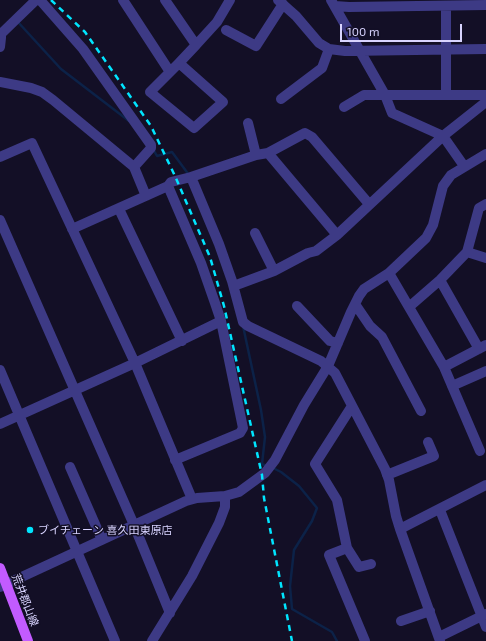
<!DOCTYPE html>
<meta charset="utf-8">
<style>
body{margin:0}
#map{position:relative;width:486px;height:641px;overflow:hidden;background:#130f26;font-family:"Exo 2",sans-serif}
canvas{display:block}
.scale{position:absolute;left:340px;top:24px;width:122px;height:18px;box-sizing:border-box;border:2px solid #d9d4ff;border-top:0;padding-left:5px;font-size:12px;line-height:14px;white-space:nowrap;color:#d9d4ff;-webkit-text-stroke:3px #130f26;paint-order:stroke}
</style>
<div id="map">
<canvas width="486" height="641"></canvas>
<div class="scale">100 m</div>
</div>
<script>
const g = document.querySelector('canvas').getContext('2d');
g.lineJoin = 'round';
const toPath = rows => new Path2D(rows.map(r => 'M' + r).join(''));
function stroke(path, color, width, dash) { g.strokeStyle = color; g.lineWidth = width; g.lineCap = dash ? 'butt' : 'round'; g.setLineDash(dash || []); g.stroke(path); }
function write(font, color, halo, rows, align = 'center') {
  g.font = font + ' "Exo 2","Noto Sans JP",sans-serif'; g.lineWidth = 3; g.setLineDash([]); g.textBaseline = 'middle'; g.strokeStyle = halo; g.fillStyle = color; for (const [text, x, y, turn = 0] of rows) {
    g.save(); g.translate(x, y); g.rotate((+turn || 0) * Math.PI / 180); g.textAlign = isNaN(turn) ? turn : align; if (halo) g.strokeText(text, 0, 0); g.fillText(text, 0, 0); g.restore();
  }
}
stroke(toPath([
 [17,21,61,69,129,121],
 [153,149,157,156,172,152,189,175],
 [243,326,261,410,265,437,262,464,267,466],
 [273,468,281,472,299,486,317,508,312,521,294,550,290,586,292,609,332,632,337,641]
]), '#0c2248', 2.5);
stroke(toPath([
 [40,0,83,49,151,145,151,148,134,167],
 [123,0,170,72],
 [165,0,196,45,217,22,230,0],
 [278,0,296,16,319,43,329,49,345,51,486,49],
 [331,0,385,95,392,113,443,136,464,166],
 [335,6,349,7,486,5],
 [446,6,446,95],
 [226,30,256,46,283,4],
 [0,33,3,32,36,0],
 [0,47,1,38,1,33],
 [179,63,150,92,194,128,223,102,179,63,196,45],
 [0,82,31,88,42,92,53,100,134,167,146,196],
 [281,99,322,68,329,49],
 [344,107,364,95,486,95],
 [248,123,256,155],
 [268,153,337,235],
 [0,157,32,143,135,363,192,499],
 [168,186,201,263,215,303,221,321,243,428,240,433,175,460],
 [369,204,312,137,305,133,268,153,256,155,191,177,219,244,232,281,243,322,248,326,321,361,335,373,385,469,389,480,396,516,400,529,440,641],
 [119,209,182,341],
 [0,220,134,525,170,613],
 [72,229,168,186,171,182,191,177],
 [255,233,274,271],
 [467,252,479,208,486,204],
 [389,273,444,367,486,345],
 [440,280,479,349],
 [239,284,274,271,308,253,316,251,337,235,443,136,486,102],
 [355,304,370,326,382,337,421,411],
 [297,306,330,341,338,343],
 [409,307,440,280,467,252,486,258],
 [444,367,480,451],
 [0,370,115,641],
 [452,386,486,371],
 [352,406,315,464,337,500,347,548,329,555,365,641],
 [0,424,135,363,221,321],
 [70,467,102,540],
 [387,475,434,456,428,442],
 [440,510,486,627],
 [400,529,486,485],
 [347,548,359,567,371,564],
 [0,587,186,501,197,498,225,496,239,492,265,473,275,460,304,405,328,366,351,312,359,296,364,289,389,273,426,238,433,225,443,186,451,175,486,154],
 [401,621,430,611],
 [439,637,486,614],
 [152,641,192,576,219,523,225,507,225,496]
]), '#3d3a85', 10);
stroke(toPath([
 [0,568,28,641]
]), '#c25bff', 10);
stroke(toPath([
 [51,0,85,32,151,126,175,176,210,257,224,306,262,475,264,498,292,641]
]), '#00e5ff', 2.5, [6, 5]);
for (const [x, y, r, color] of [
 [30,530,4,"#00e5ff"]
]) { const dot = new Path2D(); dot.arc(x, y, r, 0, 2 * Math.PI); g.fillStyle = color; g.fill(dot); stroke(dot, '#130f26', 1.5); }
write('11px', '#d9d4ff', '#130f26', [
 ["ブイチェーン 喜久田東原店",38,530]
], 'left');
write('11px', '#d9d4ff', '#130f26', [
 ["荒井郡山線",25,600,69]
]);
</script>
